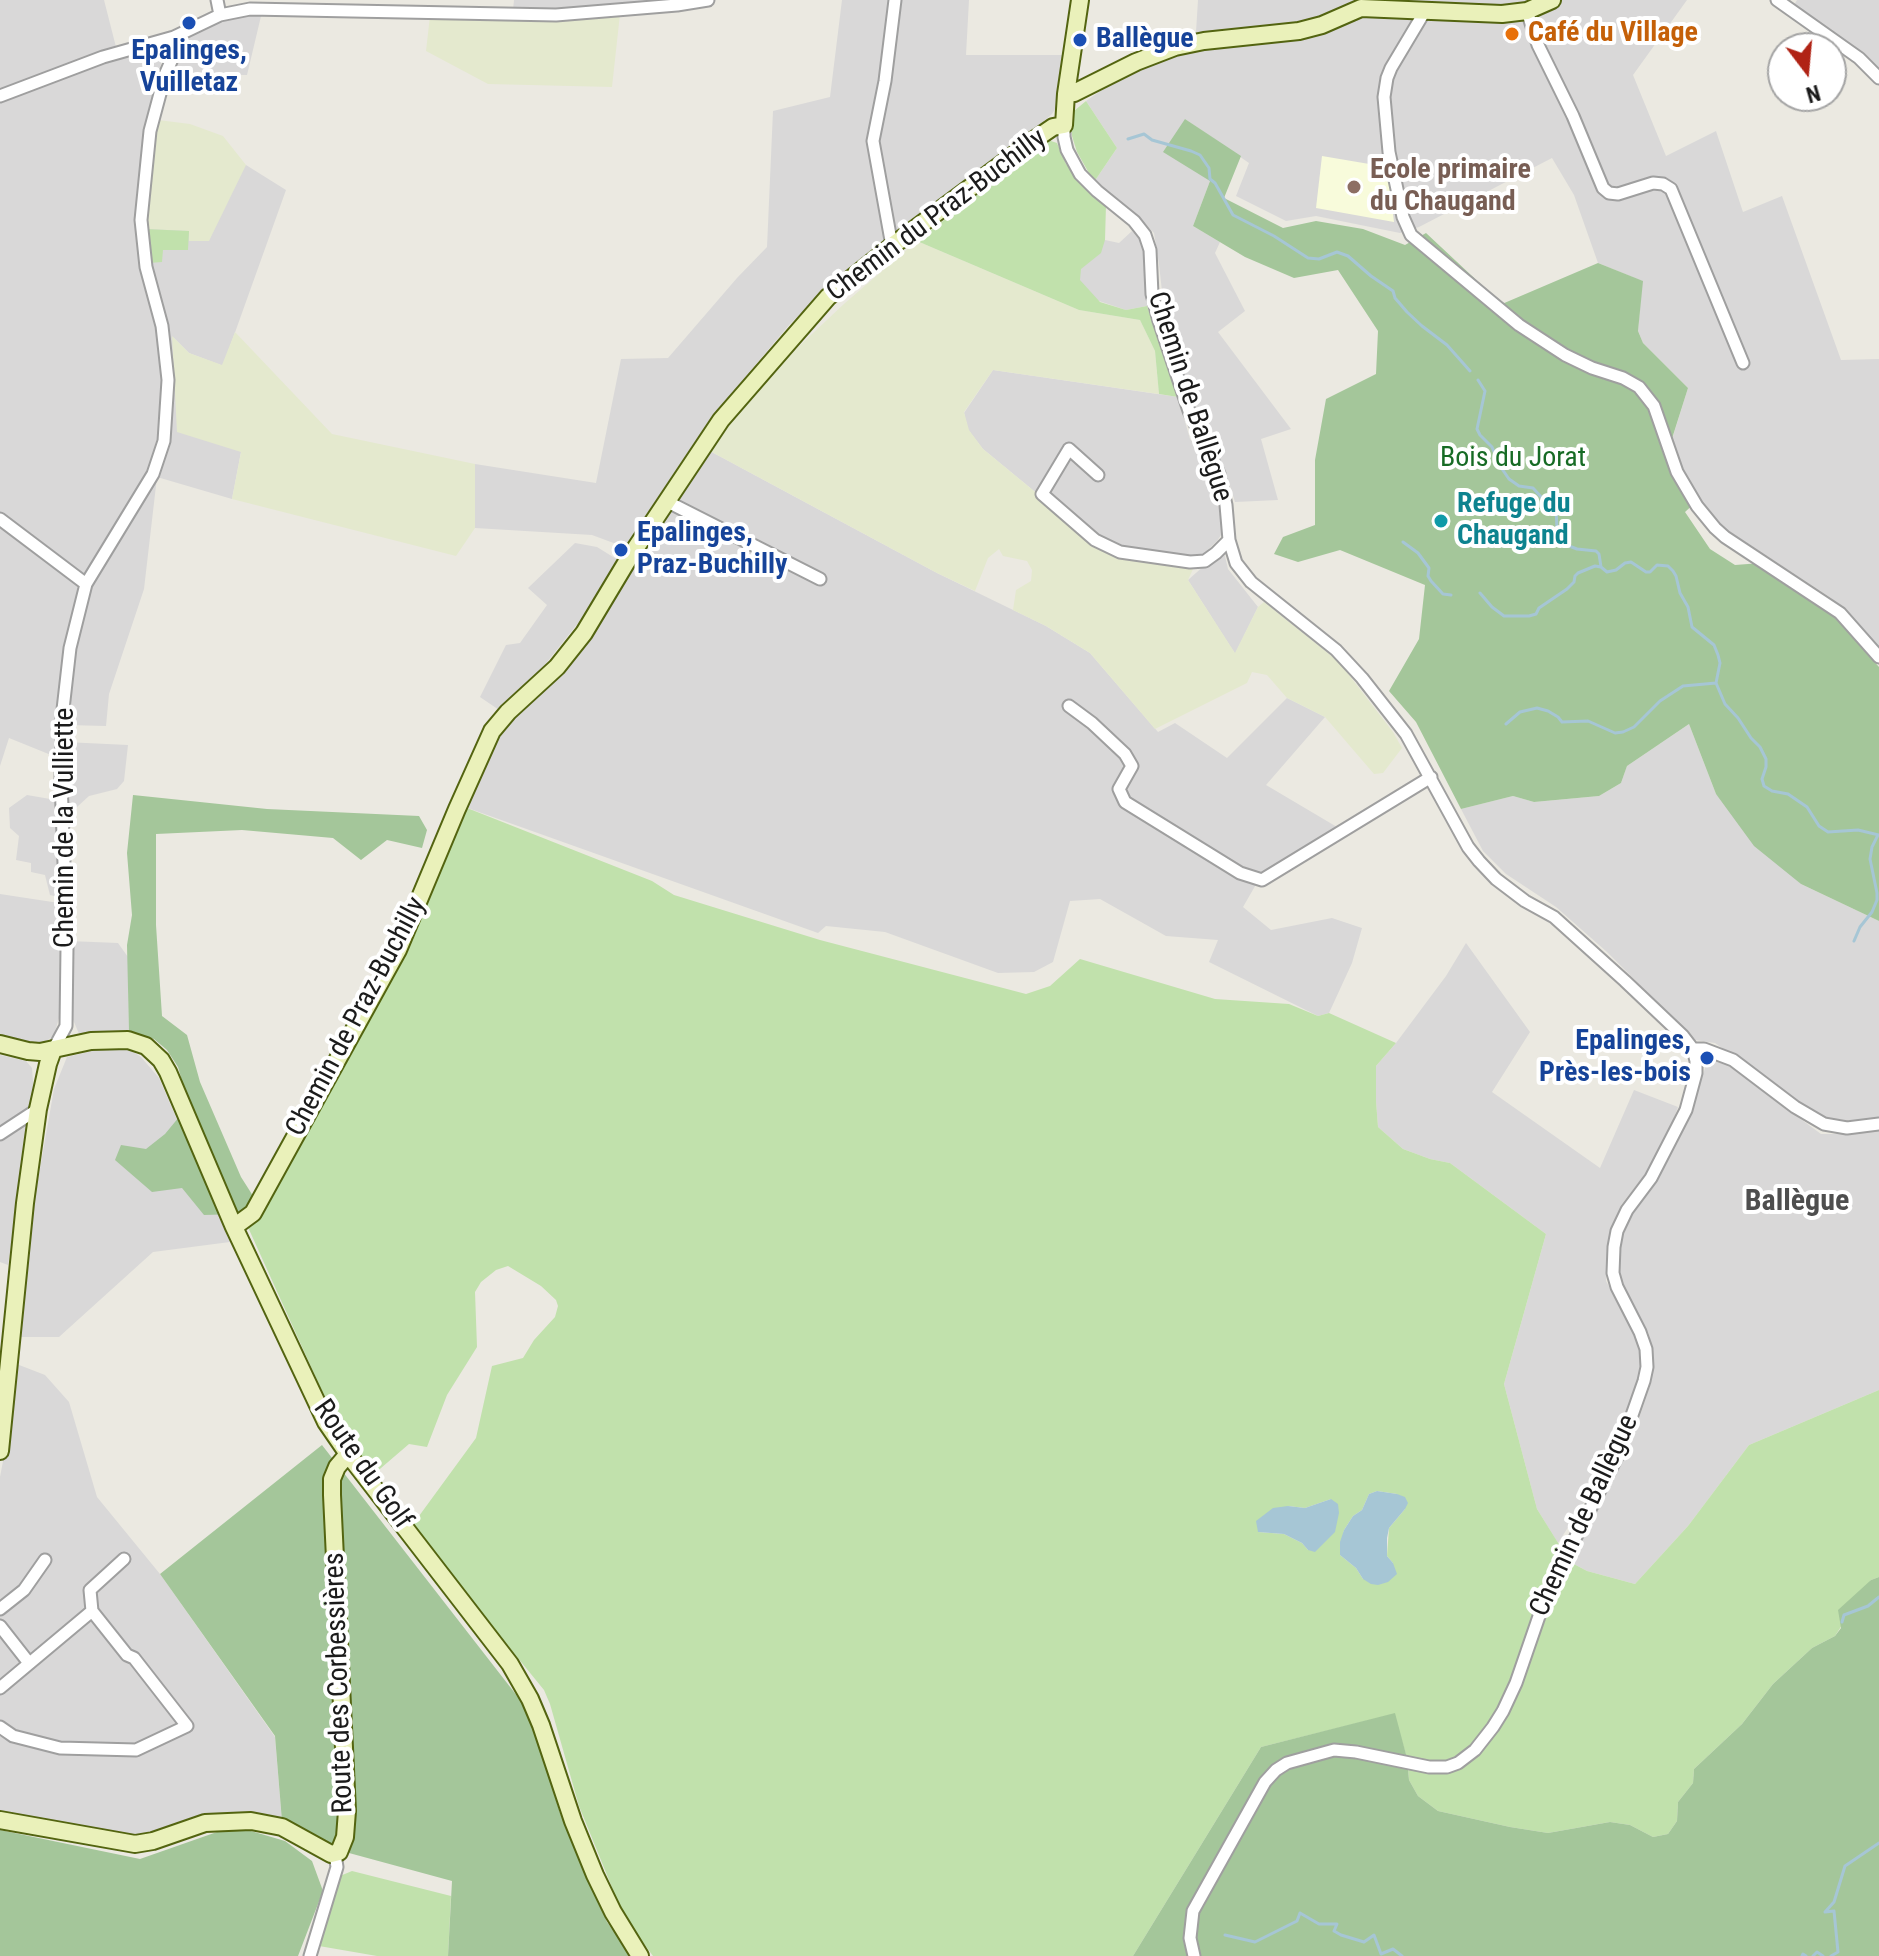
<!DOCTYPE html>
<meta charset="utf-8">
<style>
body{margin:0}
#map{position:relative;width:1879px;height:1956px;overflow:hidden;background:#ebe9e1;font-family:"Roboto Condensed",sans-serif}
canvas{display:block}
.north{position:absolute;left:1767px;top:32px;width:80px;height:80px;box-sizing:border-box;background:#fff;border:2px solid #a4a4a4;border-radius:50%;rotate:164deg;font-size:22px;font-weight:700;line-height:32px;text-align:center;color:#1b1b1b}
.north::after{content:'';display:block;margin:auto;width:28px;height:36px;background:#b02315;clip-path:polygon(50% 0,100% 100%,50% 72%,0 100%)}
</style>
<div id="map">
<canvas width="1879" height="1956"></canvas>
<div class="north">N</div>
</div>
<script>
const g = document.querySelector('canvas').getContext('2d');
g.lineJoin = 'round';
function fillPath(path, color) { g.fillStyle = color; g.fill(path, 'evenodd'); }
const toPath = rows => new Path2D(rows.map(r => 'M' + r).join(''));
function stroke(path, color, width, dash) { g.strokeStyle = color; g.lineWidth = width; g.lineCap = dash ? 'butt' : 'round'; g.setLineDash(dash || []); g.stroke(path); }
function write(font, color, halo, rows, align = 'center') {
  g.font = font + ' "Roboto Condensed",sans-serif'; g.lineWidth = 8; g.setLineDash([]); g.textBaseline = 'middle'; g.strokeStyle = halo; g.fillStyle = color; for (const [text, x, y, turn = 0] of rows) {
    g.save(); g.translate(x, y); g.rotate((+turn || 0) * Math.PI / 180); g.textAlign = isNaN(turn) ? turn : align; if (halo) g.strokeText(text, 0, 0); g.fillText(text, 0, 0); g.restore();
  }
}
fillPath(toPath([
 [0,0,104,0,116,47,0,91],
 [514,0,660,0,555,9,513,10],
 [842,0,969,0,966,55,1065,55,1057,106,1052,114,1036,128,842,273,790,324,718,409,679,465,627,548,592,535,475,528,475,464,596,483,621,359,668,358,737,278,767,247,773,111,830,97],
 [1198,0,1687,0,1633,75,1666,156,1716,131,1743,212,1782,196,1841,360,1879,359,1879,647,1831,598,1724,528,1698,500,1669,449,1688,388,1643,343,1638,331,1642,281,1598,263,1574,195,1552,158,1419,227,1400,233,1316,216,1286,221,1236,196,1249,163,1185,119,1210,181,1193,226,1220,242,1215,253,1245,311,1218,332,1291,429,1261,439,1278,500,1235,502,1226,473,1196,411,1165,319,1159,264,1154,233,1138,216,1094,182,1117,148,1086,101,1109,85,1150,65,1195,48],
 [1797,0,1879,0,1879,71,1868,58,1794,5],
 [262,12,247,75,169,74,175,56,183,41,200,27,221,19],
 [157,45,164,49,145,140,142,161,246,165,286,190,223,366,189,353,173,337,241,452,232,499,157,477,144,589,109,694,106,726,67,725,56,757,9,738,0,766,0,102,116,57],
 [1132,231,1140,240,1145,254,1147,306,1126,310,1084,296,1069,277,1105,240,1119,243],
 [993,370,1178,397,1190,439,1203,454,1214,478,1221,521,1221,535,1217,541,1199,558,1102,547,983,449,968,430,964,413],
 [708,450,937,573,1046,626,1090,653,1158,732,1175,723,1227,758,1287,698,1325,717,1266,785,1337,827,1262,874,1243,907,1271,930,1332,918,1362,928,1352,963,1329,1013,1318,1016,1209,962,1218,940,1166,936,1100,899,1070,901,1053,962,1034,972,998,973,885,932,826,926,818,933,462,806,492,747,510,717,600,618],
 [575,543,597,547,618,560,578,623,532,681,502,712,480,697,506,645,520,643,547,605,528,588],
 [1224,552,1228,569,1258,607,1235,654,1188,580,1205,565],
 [1689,724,1716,794,1801,884,1879,921,1879,1118,1854,1121,1825,1118,1806,1108,1715,1043,1695,1040,1607,952,1556,907,1506,874,1483,851,1461,809,1513,796,1534,802,1599,796,1621,783,1627,766],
 [65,742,128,745,124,781,117,789,89,796,65,818],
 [27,795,56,800,58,897,50,895,45,875,31,872,31,863,16,860,19,836,10,828,9,808],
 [0,894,59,903,60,935,59,1018,54,1035,44,1043,25,1043,0,1035],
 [69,941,118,943,128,957,129,1032,109,1031,80,1036,68,1008],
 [1466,943,1530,1032,1492,1092,1600,1168,1634,1090,1678,1107,1667,1137,1656,1160,1621,1205,1609,1241,1606,1281,1637,1337,1641,1357,1638,1385,1615,1454,1558,1543,1537,1509,1504,1384,1546,1234,1450,1163,1430,1159,1403,1149,1378,1127,1376,1101,1376,1066,1396,1043,1446,976],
 [105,1048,129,1049,141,1057,159,1078,230,1242,153,1252,59,1337,18,1337,28,1237,54,1089,67,1057],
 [0,1055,26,1061,32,1068,34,1095,8,1265,0,1262],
 [1709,1057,1729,1066,1821,1134,1851,1134,1879,1130,1879,1390,1749,1445,1688,1526,1635,1584,1587,1571,1570,1562,1616,1475,1634,1433,1650,1386,1654,1360,1649,1334,1624,1293,1618,1266,1619,1244,1633,1213,1660,1174,1682,1133],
 [14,1363,45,1375,69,1402,97,1497,160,1574,275,1737,282,1821,249,1812,215,1814,153,1834,127,1836,0,1813,0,1477,4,1456]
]), '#d9d8d8');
fillPath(toPath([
 [1322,156,1387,167,1394,222,1316,208]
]), '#f8fbdb');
fillPath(toPath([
 [620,14,612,87,488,84,426,51,430,16],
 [158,120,190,124,223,136,246,165,209,241,189,241,189,231,145,229,153,137],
 [917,241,1079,310,1140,320,1155,351,1159,394,993,370,964,412,969,430,983,449,1102,547,1194,567,1188,580,1235,653,1258,607,1264,602,1339,662,1393,732,1402,748,1383,773,1374,774,1325,717,1287,698,1267,675,1252,672,1247,683,1155,729,1090,653,1046,626,1013,610,1016,590,1031,581,1032,570,1027,561,1003,556,999,549,988,558,975,591,937,573,708,450,762,381,845,303],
 [235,332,332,434,475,464,475,528,456,556,232,499,241,452,177,432,172,336,189,353,222,365]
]), '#e4e9ce');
fillPath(toPath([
 [1086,101,1117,148,1094,182,1077,152,1072,136,1071,121,1074,111],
 [1048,140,1057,143,1066,164,1106,205,1105,240,1101,253,1081,269,1080,280,1100,302,1126,310,1147,306,1178,397,1159,394,1155,351,1140,320,1079,310,917,241],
 [145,229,189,231,188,250,163,250,162,262,149,263],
 [462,806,652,881,674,895,820,940,1026,994,1050,986,1080,959,1215,999,1289,1004,1318,1016,1329,1013,1396,1043,1376,1066,1376,1101,1378,1127,1403,1149,1430,1159,1450,1163,1546,1234,1504,1384,1537,1509,1570,1562,1587,1571,1635,1584,1688,1526,1749,1445,1879,1390,1879,1577,1871,1580,1835,1636,1812,1648,1773,1684,1742,1724,1694,1769,1693,1783,1678,1802,1677,1821,1668,1834,1653,1837,1630,1825,1610,1822,1548,1833,1510,1827,1438,1811,1418,1796,1409,1780,1407,1758,1394,1714,1261,1747,1133,1956,653,1956,624,1917,579,1806,550,1704,544,1690,411,1527,476,1438,492,1366,523,1358,534,1340,555,1317,558,1306,556,1300,541,1286,508,1266,496,1270,481,1282,475,1292,477,1347,447,1395,427,1447,409,1444,374,1474,340,1431,247,1225],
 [1377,1491,1397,1494,1405,1509,1389,1528,1387,1556,1393,1563,1363,1579,1356,1568,1340,1555,1344,1530,1353,1516,1362,1510,1369,1494],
 [1331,1499,1308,1550,1302,1543,1284,1534,1258,1532,1288,1506,1305,1508],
 [352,1871,451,1896,448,1956,377,1956,319,1946,340,1876]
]), '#c1e1ac');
fillPath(toPath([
 [1185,119,1241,156,1224,198,1283,228,1316,221,1363,229,1405,245,1426,233,1502,304,1598,263,1643,281,1638,331,1643,343,1688,388,1669,448,1698,500,1685,512,1710,549,1735,565,1761,563,1815,600,1835,617,1879,667,1879,921,1801,884,1754,846,1716,794,1689,724,1627,766,1621,783,1599,796,1534,802,1513,796,1461,809,1416,722,1389,691,1419,639,1425,585,1340,550,1298,562,1274,554,1283,537,1315,525,1315,460,1326,399,1376,374,1378,331,1338,270,1294,278,1245,257,1193,226,1210,181,1163,152],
 [133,795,267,809,419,816,427,830,422,848,387,840,361,860,333,838,242,830,156,834,156,925,162,1016,187,1035,200,1082,241,1177,255,1199,240,1214,204,1215,182,1188,152,1192,115,1160,121,1145,146,1149,165,1134,189,1105,178,1067,167,1050,154,1039,129,1032,127,945,132,915,127,853],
 [322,1445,528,1710,560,1813,607,1922,631,1956,448,1956,452,1881,338,1850,282,1821,275,1736,160,1574],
 [1879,1577,1879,1956,1133,1956,1261,1747,1395,1713,1407,1758,1409,1780,1418,1796,1438,1811,1510,1827,1548,1833,1610,1822,1630,1825,1653,1837,1668,1834,1677,1821,1678,1802,1693,1783,1694,1769,1742,1724,1773,1684,1812,1648,1835,1636,1841,1628,1838,1610,1871,1580],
 [234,1826,285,1841,312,1861,323,1891,298,1956,0,1956,0,1830,140,1859]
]), '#a4c69a');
fillPath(toPath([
 [1377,1491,1397,1494,1405,1497,1408,1503,1405,1509,1389,1528,1387,1538,1387,1556,1393,1563,1397,1574,1388,1582,1378,1585,1371,1584,1363,1579,1356,1568,1340,1555,1340,1542,1344,1530,1353,1516,1362,1510,1369,1494],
 [1331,1499,1338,1504,1339,1513,1335,1532,1315,1552,1308,1550,1302,1543,1284,1534,1258,1532,1256,1521,1273,1508,1288,1506,1305,1508]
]), '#a6c6d5');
stroke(toPath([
 [1128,139,1144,134,1152,140,1191,151,1200,155,1209,168,1210,179,1215,183,1233,215,1274,236,1308,258,1319,259,1337,252,1348,256,1371,276,1393,291,1395,298,1407,312,1422,326,1447,345,1470,371],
 [1478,380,1485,391,1477,429,1480,435,1492,447,1500,466,1509,479,1519,486,1533,488,1543,499,1554,504,1556,508,1557,530,1569,546,1577,549,1596,551,1599,554,1601,567,1607,572,1616,570,1625,563,1631,562,1646,572,1650,572,1657,565,1668,566,1673,571,1676,576,1680,593,1688,607,1692,627,1714,645,1718,655,1720,663,1716,683,1725,704,1738,718,1751,738,1760,747,1766,759,1766,767,1762,779,1764,786,1772,791,1788,794,1807,807,1819,826,1828,832,1858,830,1879,835],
 [1403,542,1418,553,1429,568,1428,576,1431,581,1443,594,1451,595],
 [1480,593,1492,607,1504,616,1529,616,1536,614,1539,608,1567,589,1574,582,1575,576,1578,573,1595,566,1601,567],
 [1506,724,1520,712,1537,708,1548,711,1558,717,1562,722,1588,721,1615,733,1623,732,1634,727,1660,701,1683,686,1716,683],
 [1854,941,1860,927,1872,912,1877,900,1877,893,1870,859,1872,847,1878,835],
 [1842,1622,1844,1615,1868,1606,1879,1597],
 [1225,1935,1255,1942,1297,1921,1300,1913,1319,1924,1337,1924,1334,1931,1341,1935,1364,1942,1374,1935,1381,1954,1393,1949,1402,1956],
 [1802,1956,1803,1954,1806,1956],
 [1813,1956,1817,1952,1823,1956],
 [1831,1956,1838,1952,1834,1911,1825,1912,1834,1902,1845,1866,1879,1843]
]), '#a6c6d5', 3);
const street = toPath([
 [217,0,220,15],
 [1777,0,1859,58,1879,78],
 [1425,11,1391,68,1387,78,1384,97,1389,152,1403,217,1411,235,1519,325,1565,355,1592,368,1623,378,1639,387,1654,406,1677,472,1697,506,1715,528,1725,537,1840,613,1879,657],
 [1527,11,1538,45,1573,116,1603,188,1609,193,1618,194,1653,183,1663,184,1671,189,1743,363],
 [0,96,103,57,174,37,220,15,250,9,556,15,677,5,708,0],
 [1064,125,1064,137,1067,150,1080,174,1097,191,1134,221,1145,235,1150,250,1152,294,1159,321,1189,411,1219,474,1226,505,1229,540,1236,563,1251,582,1336,650,1362,678,1406,734,1468,847,1479,861,1496,879,1525,901,1554,917,1625,981,1683,1036,1693,1049,1696,1061,1696,1073,1686,1110,1651,1178,1627,1210,1617,1231,1614,1247,1613,1273,1617,1287,1640,1332,1646,1349,1647,1367,1644,1381,1618,1455,1547,1593,1516,1683,1503,1711,1493,1727,1475,1750,1458,1763,1447,1767,1429,1767,1356,1752,1334,1750,1287,1763,1276,1770,1265,1782,1193,1911,1190,1938,1194,1956],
 [892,246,873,141,885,81,895,0],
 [1098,475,1069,449,1042,494,1095,540,1120,552,1190,562,1205,561,1216,553,1229,540],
 [666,501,820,579],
 [0,519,86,584],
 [1069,706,1092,723,1125,754,1132,766,1119,789,1125,802,1240,873,1262,880,1431,777],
 [1693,1049,1704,1049,1733,1060,1795,1107,1824,1124,1847,1128,1879,1124],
 [53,1050,66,1026,67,947,61,780,62,718,70,648,86,584,153,474,164,441,168,380,162,326,146,267,141,220,150,131,165,75,172,59,174,37],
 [0,1134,38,1109],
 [0,1609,24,1590,45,1560],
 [0,1626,29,1663],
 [0,1688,92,1611],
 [0,1727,13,1736,60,1748,136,1750,187,1726,134,1658,127,1655,92,1611,90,1590,124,1559],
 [310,1956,337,1867,335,1854]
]);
const secondary = toPath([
 [1066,94,1074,93,1136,62,1175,47,1204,41,1299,31,1322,25,1361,8,1502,14,1527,11,1552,0],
 [0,1044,28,1051,40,1052,91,1041,128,1040,146,1046,161,1060,168,1072,234,1227,326,1422,348,1454,510,1664,530,1699,541,1725,573,1821,595,1875,613,1912,640,1956],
 [234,1227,253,1213,398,950,457,809,492,731,508,712,557,667,584,633,629,558,721,420,828,297,892,246,1034,140,1053,127,1064,125,1066,94,1080,0],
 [0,1451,25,1203,38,1109,48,1064,53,1050],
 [0,1820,135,1844,153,1841,205,1823,251,1821,282,1827,331,1854,339,1852,345,1837,347,1811,332,1495,332,1479,337,1467,348,1454]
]);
stroke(street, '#9f9f9f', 15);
stroke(secondary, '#536410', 20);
stroke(street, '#fff', 11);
stroke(secondary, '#eaf1ba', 16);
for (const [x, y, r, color] of [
 [189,23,8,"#1a4fb4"],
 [1512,34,8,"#e8710a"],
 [1080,40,8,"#1a4fb4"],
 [1354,187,8,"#8d6e63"],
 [1441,521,8,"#0f9aa8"],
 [621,550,8,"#1a4fb4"],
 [1707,1058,8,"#1a4fb4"]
]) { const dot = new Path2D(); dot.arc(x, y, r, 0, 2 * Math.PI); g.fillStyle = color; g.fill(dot); stroke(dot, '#fff', 3); }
write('bold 28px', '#c56008', '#fff', [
 ["Café du Village",1528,34]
], 'left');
write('bold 28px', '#164399', '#fff', [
 ["Ballègue",1096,40],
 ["Epalinges,",189,52,"center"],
 ["Vuilletaz",189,84,"center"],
 ["Epalinges,",637,534],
 ["Praz-Buchilly",637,566],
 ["Epalinges,",1691,1042,"right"],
 ["Près-les-bois",1691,1074,"right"]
], 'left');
write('bold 28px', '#785e54', '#fff', [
 ["Ecole primaire",1370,171],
 ["du Chaugand",1370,203]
], 'left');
write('28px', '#1b1b1b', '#fff', [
 ["Chemin du Praz-Buchilly",937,216,-37],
 ["Chemin de Ballègue",1189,397,72],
 ["Chemin de la Vulliette",66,828,-90],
 ["Chemin de Praz-Buchilly",357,1017,-62],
 ["Route du Golf",362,1465,55],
 ["Chemin de Ballègue",1585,1516,-65],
 ["Route des Corbessières",340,1683,-92]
]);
write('28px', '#176b25', '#fff', [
 ["Bois du Jorat",1513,459]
]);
write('bold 28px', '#0d838f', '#fff', [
 ["Refuge du",1457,505],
 ["Chaugand",1457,537]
], 'left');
write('bold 30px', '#4e4e4e', '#fff', [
 ["Ballègue",1797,1202]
]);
</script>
